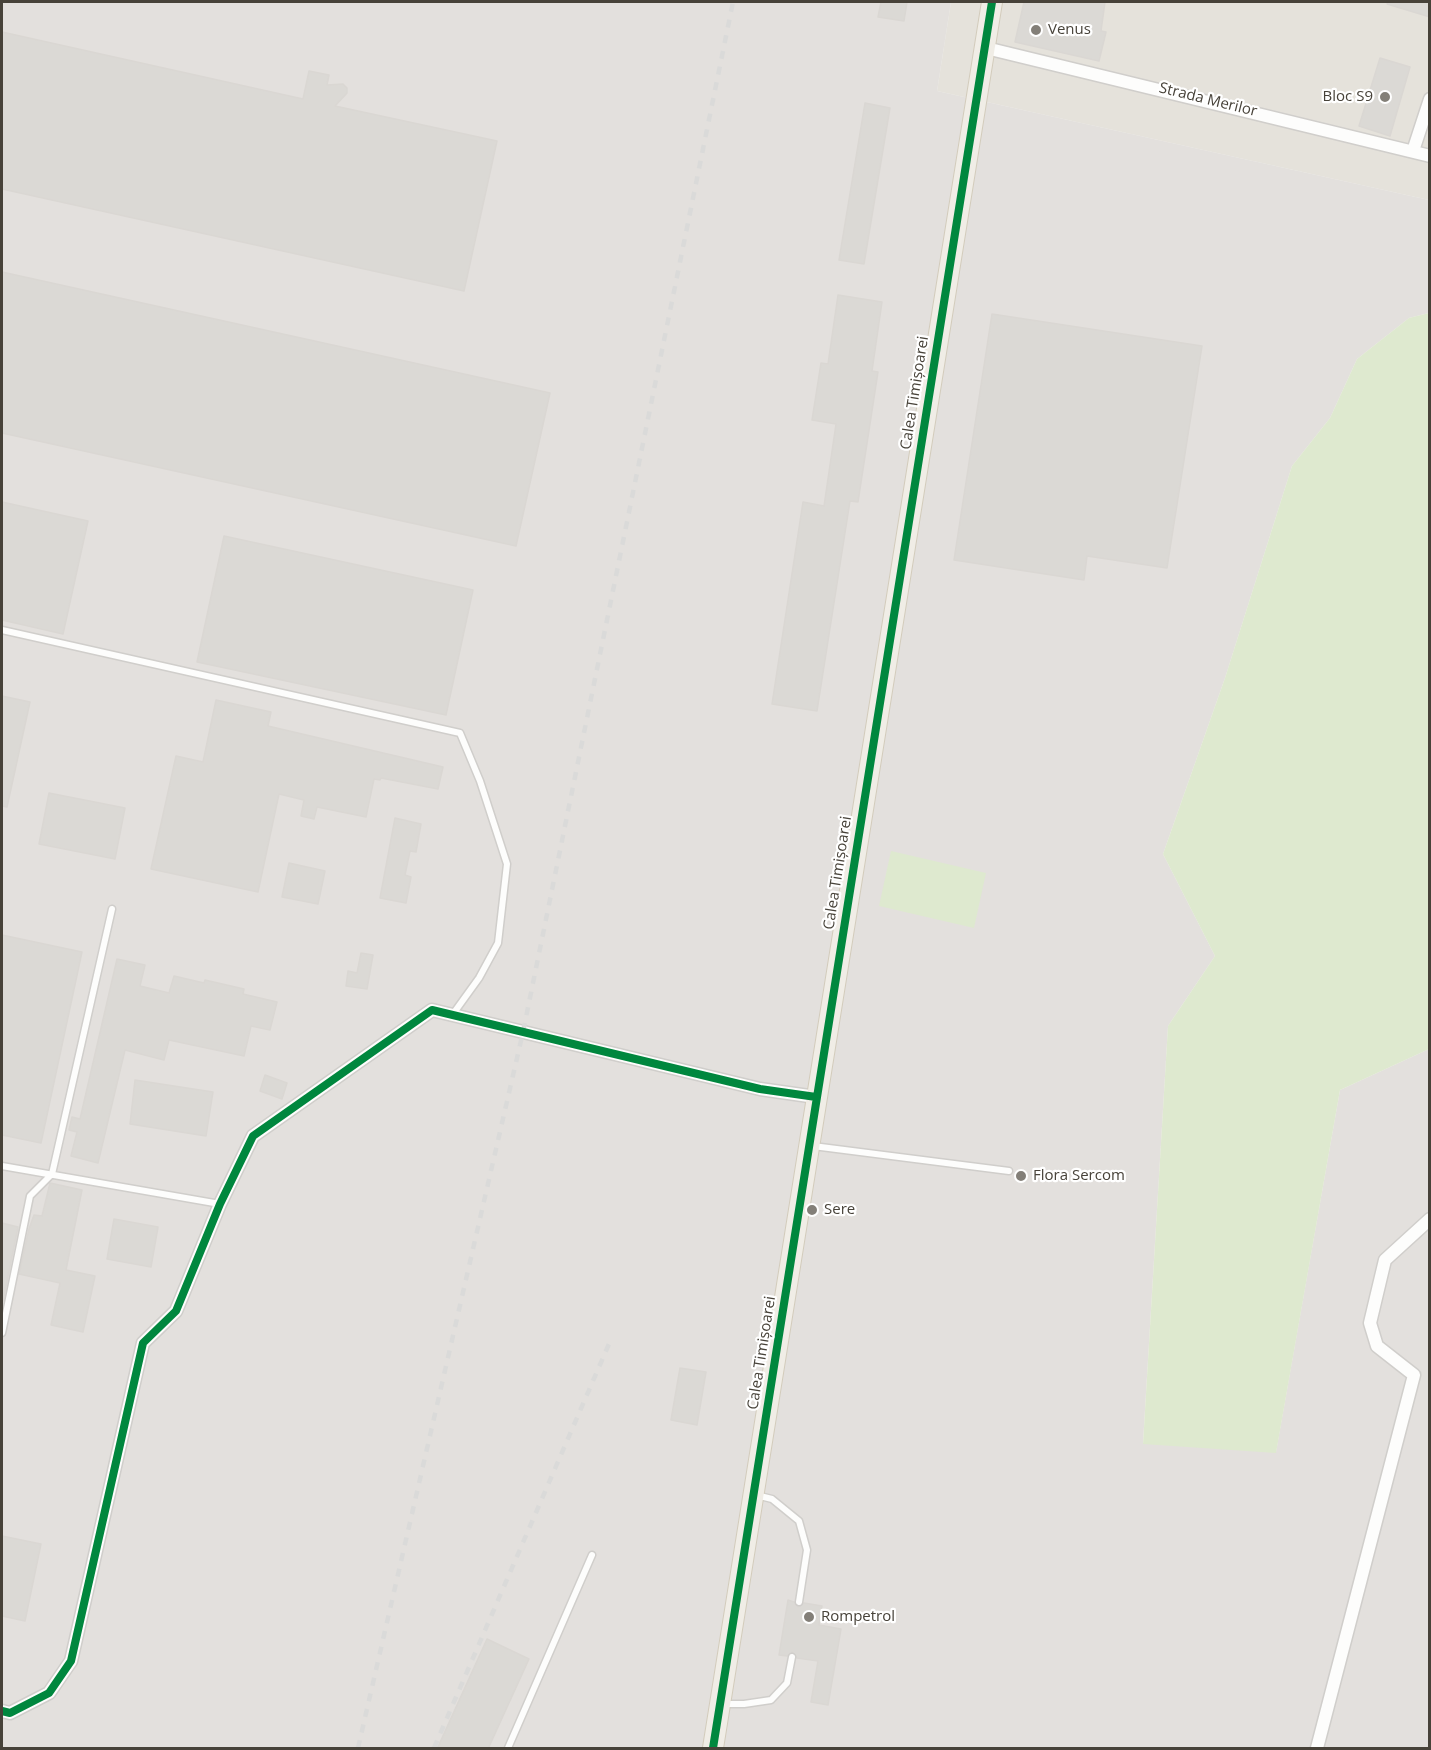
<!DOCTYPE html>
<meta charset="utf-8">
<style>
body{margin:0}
#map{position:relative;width:1431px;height:1750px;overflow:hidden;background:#f2f0ed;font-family:"Open Sans",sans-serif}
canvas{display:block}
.frame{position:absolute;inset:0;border:3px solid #474239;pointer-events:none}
</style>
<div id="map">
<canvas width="1431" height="1750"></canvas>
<div class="frame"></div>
</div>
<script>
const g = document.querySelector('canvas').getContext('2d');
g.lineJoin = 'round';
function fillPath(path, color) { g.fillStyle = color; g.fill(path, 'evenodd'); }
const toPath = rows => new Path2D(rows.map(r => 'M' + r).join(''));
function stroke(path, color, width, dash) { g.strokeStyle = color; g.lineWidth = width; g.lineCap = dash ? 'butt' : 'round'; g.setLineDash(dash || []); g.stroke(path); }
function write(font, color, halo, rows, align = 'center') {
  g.font = font + ' "Open Sans",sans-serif'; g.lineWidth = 4.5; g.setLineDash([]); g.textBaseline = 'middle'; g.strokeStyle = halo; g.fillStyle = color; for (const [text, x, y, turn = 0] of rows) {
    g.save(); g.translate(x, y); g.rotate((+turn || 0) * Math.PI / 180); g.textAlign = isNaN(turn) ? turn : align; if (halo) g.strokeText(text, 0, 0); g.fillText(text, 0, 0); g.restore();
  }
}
fillPath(toPath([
 [951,2,1429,2,1429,200,937,91]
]), '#e5e2db');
fillPath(toPath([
 [2,2,951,2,937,91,1429,200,1429,313,1409,318,1357,359,1330,418,1292,466,1225,678,1163,854,1215,956,1168,1026,1143,1443,1276,1452,1340,1090,1429,1049,1429,1748,2,1748]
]), '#e3e0dd');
fillPath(toPath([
 [1429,313,1429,1049,1340,1090,1276,1453,1143,1444,1168,1026,1215,956,1163,854,1225,678,1292,466,1330,418,1357,359,1409,318],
 [891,851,986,873,974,928,879,906]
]), '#dee9cf');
const building = toPath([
 [881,2,907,2,904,21,878,17,881,2],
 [1024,2,1105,2,1101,31,1106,32,1099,61,1015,42,1024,2],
 [1388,2,1430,2,1430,17,1387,4,1388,2],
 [2,32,303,99,309,71,329,75,327,85,343,84,347,88,347,93,335,106,497,141,464,291,2,189,2,32],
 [1380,58,1410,67,1390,136,1359,126,1380,58],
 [865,103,890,108,864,264,839,260,865,103],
 [2,272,550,393,516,546,2,433,2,272],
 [838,295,882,302,872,371,878,372,858,502,850,501,817,711,772,704,803,502,824,506,836,424,812,420,821,363,828,364,838,295],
 [992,314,1202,346,1167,568,1087,556,1084,580,954,560,992,314],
 [2,502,88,521,63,634,2,620,2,502],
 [224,536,473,590,446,715,197,662,224,536],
 [2,696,30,702,7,807,2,806,2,696],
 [216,700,271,712,268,726,443,767,438,789,381,778,380,780,374,779,366,817,317,807,314,819,301,816,304,800,279,794,258,892,151,869,176,756,203,762,216,700],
 [49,793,125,808,115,859,39,844,49,793],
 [395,818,421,824,416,852,410,851,405,875,411,877,406,903,380,898,395,818],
 [289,863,325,871,318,904,282,897,289,863],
 [2,935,82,952,41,1143,2,1135,2,935],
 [361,953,373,955,367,989,346,986,348,971,357,973,361,953],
 [117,959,145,965,140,986,169,993,174,976,204,983,205,980,244,989,243,994,277,1002,270,1030,251,1026,244,1056,169,1040,164,1060,125,1050,98,1163,71,1156,77,1132,69,1130,72,1117,80,1119,117,959],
 [265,1075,287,1083,282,1099,260,1091,265,1075],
 [135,1080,213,1092,206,1136,130,1124,135,1080],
 [50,1183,82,1190,66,1270,95,1276,83,1332,51,1325,60,1283,19,1274,29,1229,34,1215,42,1216,50,1183],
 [114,1219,158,1227,151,1267,107,1259,114,1219],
 [2,1223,18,1227,3,1301,2,1301,2,1223],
 [680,1368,706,1372,697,1425,671,1420,680,1368],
 [2,1536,41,1544,25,1621,2,1616,2,1536],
 [788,1600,794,1602,798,1607,804,1603,822,1606,819,1625,841,1629,828,1705,811,1702,818,1661,797,1658,792,1652,787,1656,779,1655,788,1600],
 [487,1639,529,1659,488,1749,437,1749,487,1639]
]);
fillPath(building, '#dbd9d5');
stroke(building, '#dad7d3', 1.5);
const lane = toPath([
 [2,630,460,733,480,781,507,864,498,943,479,978,453,1014],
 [813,1146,1009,1171],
 [2,1166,220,1204],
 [2,1333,30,1196,52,1174,112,909],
 [756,1495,772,1499,799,1521,807,1550,799,1602],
 [723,1704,744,1704,771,1700,787,1683,792,1657],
 [508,1748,592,1555]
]);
const street = toPath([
 [986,48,1430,156],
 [1413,151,1430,99],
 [2,1711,10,1713,49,1693,71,1661,143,1343,176,1311,220,1204,253,1136,432,1010,760,1089,816,1097],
 [1317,1748,1414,1375,1377,1346,1370,1323,1385,1260,1430,1219]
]);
const primary = toPath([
 [713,1748,992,2]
]);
stroke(lane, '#d0cecb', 9);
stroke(street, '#d0cecb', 15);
stroke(primary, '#d3ccbc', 22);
stroke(lane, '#fdfdfc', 6);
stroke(street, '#fdfdfc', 12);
stroke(primary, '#f0ede6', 20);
stroke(toPath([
 [358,1748,523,1032,733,2],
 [434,1748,612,1337]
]), '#dadad9', 4.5, [8, 8]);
stroke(toPath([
 [2,1711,10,1713,49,1693,71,1661,143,1343,176,1311,220,1204,253,1136,432,1010,760,1089,816,1097],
 [713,1748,992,2]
]), '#00873e', 8);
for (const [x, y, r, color] of [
 [1036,30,6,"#837f78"],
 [1385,97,6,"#837f78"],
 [1021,1176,6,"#837f78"],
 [812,1210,6,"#837f78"],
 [809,1617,6,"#837f78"]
]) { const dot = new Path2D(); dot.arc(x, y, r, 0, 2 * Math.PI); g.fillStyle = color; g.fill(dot); stroke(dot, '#fff', 2); }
write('15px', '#474239', '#fff', [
 ["Venus",1048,30],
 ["Bloc S9",1373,97,"right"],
 ["Flora Sercom",1033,1176],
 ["Sere",824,1210],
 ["Rompetrol",821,1617]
], 'left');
write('15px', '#474239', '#fff', [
 ["Strada Merilor",1208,100,14],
 ["Calea Timișoarei",915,393,-81],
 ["Calea Timișoarei",838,873,-81],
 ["Calea Timișoarei",762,1353,-81]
]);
</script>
